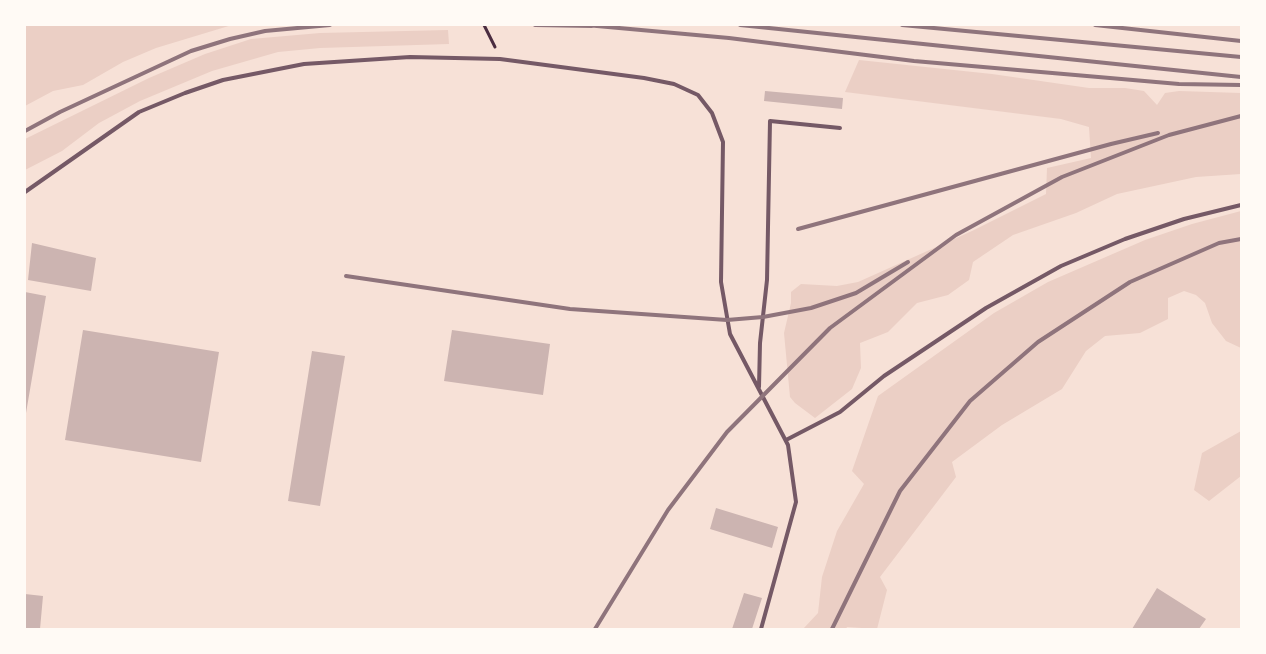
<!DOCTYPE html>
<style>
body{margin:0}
#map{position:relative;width:1266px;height:654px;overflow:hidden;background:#f7e1d7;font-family:"Roboto Serif",serif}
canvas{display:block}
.frame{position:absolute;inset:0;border:26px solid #fffaf5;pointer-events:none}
</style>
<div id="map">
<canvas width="1266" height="654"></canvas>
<div class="frame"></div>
</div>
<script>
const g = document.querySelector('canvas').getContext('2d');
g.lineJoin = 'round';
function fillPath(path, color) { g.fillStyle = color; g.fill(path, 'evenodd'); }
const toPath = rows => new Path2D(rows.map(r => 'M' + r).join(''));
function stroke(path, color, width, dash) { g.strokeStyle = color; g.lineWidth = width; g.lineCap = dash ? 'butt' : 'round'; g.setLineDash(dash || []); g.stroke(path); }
fillPath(toPath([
 [25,25,232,25,156,48,123,62,83,85,53,91,25,106],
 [448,30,449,44,320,48,278,52,212,71,140,101,99,123,62,151,25,170,25,139,149,78,205,54,251,39,320,33],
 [859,60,992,74,1089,88,1125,88,1144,91,1157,105,1165,93,1179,91,1241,93,1241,174,1196,177,1117,194,1076,213,1013,235,973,262,969,280,948,295,917,303,888,332,860,343,861,368,852,389,815,418,795,403,790,397,784,333,791,303,791,292,801,284,837,286,858,282,972,231,1046,194,1047,168,1091,158,1089,127,1061,119,845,92],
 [1241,211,1241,348,1226,341,1212,323,1205,303,1196,295,1184,291,1168,298,1168,319,1140,333,1105,336,1086,351,1062,389,1002,425,952,462,956,477,880,577,887,590,877,629,847,627,846,629,803,629,818,613,822,577,837,531,864,484,852,471,878,396,994,313,1048,282,1145,240,1192,224],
 [1241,431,1241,476,1209,501,1194,490,1202,453]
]), '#ebcfc5');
fillPath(toPath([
 [765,91,843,98,842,109,764,101],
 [32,243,96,258,91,291,28,280],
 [25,292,46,296,26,413,25,413],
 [83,330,219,352,201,462,65,440],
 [452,330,550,344,543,395,444,381],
 [312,351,345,356,320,506,288,501],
 [716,508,778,527,772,548,710,529],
 [1157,588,1206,619,1199,629,1132,629],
 [744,593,762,598,752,629,732,629],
 [25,594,43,596,40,629,25,629]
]), '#ccb4b1');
stroke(toPath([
 [484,25,495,47]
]), '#4a2c40', 3);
stroke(toPath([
 [25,192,139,112,185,93,223,80,304,64,410,57,500,59,644,78,674,84,698,95,712,113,723,142,721,282,730,334,788,445,796,502,761,629],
 [759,387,760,343,767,280,770,121,840,128],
 [786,440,840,412,884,376,986,308,1061,266,1125,239,1184,219,1241,205]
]), '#755966', 4);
stroke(toPath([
 [535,25,592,26],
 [586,25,729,38,914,61,1179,84,1241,85],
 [740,25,1241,77],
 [902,25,1241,57],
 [1095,25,1241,41],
 [25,131,60,112,191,51,230,39,265,31,330,25],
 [798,229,1111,144,1158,133],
 [346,276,570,309,727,320,763,317,811,308,856,293,908,262],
 [595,629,668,510,727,432,830,328,956,235,1062,177,1169,135,1241,116],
 [832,629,900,491,970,401,1038,342,1130,282,1219,243,1241,239]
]), '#8f747c', 4);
</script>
